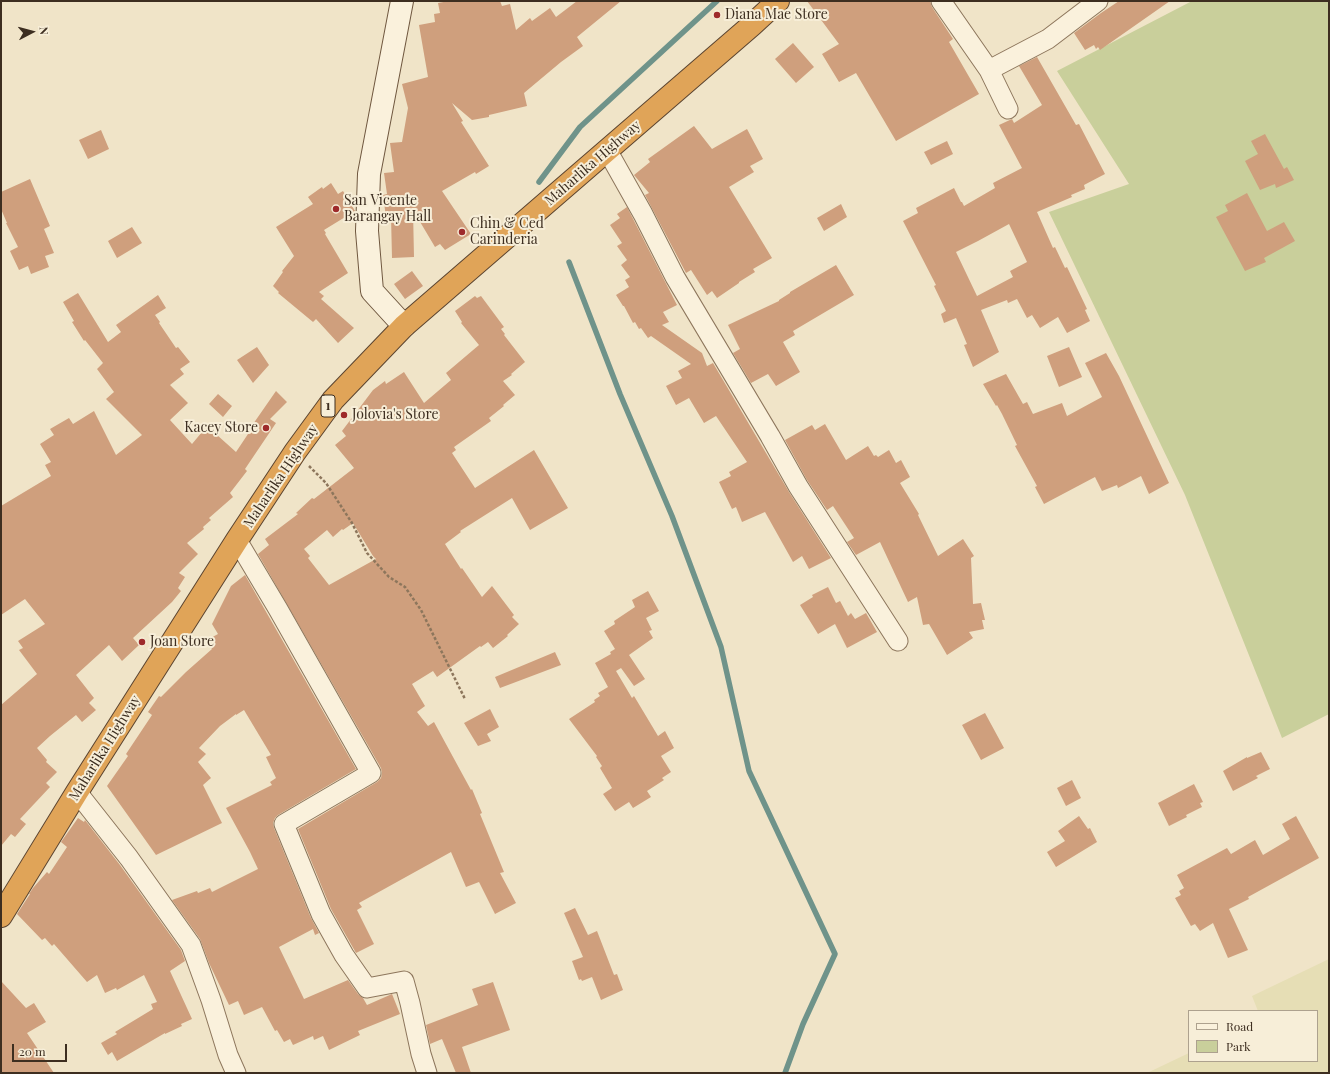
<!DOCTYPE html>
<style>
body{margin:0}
#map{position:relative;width:1330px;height:1074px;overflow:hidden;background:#f0e4c8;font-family:"Playfair Display",serif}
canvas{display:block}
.frame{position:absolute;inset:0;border:2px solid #3d2e20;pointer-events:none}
.legend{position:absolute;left:1188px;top:1010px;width:130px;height:52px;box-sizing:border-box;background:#f7eed8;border:1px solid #ada18e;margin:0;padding:5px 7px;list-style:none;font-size:12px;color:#3d2e20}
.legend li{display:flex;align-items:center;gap:8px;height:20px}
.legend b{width:20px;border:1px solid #ada18e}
.north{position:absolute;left:12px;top:12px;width:40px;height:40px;-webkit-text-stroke:3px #f7eed8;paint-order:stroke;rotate:84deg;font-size:11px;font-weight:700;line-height:16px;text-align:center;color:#3d2e20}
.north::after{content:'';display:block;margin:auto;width:14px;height:18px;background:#3d2e20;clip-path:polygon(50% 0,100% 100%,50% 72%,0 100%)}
.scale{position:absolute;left:12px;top:1044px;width:55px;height:18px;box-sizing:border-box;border:2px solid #3d2e20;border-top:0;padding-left:5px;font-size:12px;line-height:14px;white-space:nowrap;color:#3d2e20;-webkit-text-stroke:3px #f7eed8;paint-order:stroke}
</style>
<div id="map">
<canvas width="1330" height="1074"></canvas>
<div class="frame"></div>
<ul class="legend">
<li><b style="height:5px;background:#faf1dc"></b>Road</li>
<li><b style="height:11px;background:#c9cf9b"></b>Park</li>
</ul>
<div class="north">N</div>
<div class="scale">20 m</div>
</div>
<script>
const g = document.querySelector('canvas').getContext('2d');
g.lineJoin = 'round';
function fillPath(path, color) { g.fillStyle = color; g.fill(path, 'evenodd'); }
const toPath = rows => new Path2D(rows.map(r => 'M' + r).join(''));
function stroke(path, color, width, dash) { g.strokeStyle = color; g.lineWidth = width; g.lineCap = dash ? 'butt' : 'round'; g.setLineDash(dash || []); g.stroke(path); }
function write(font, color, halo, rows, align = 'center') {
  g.font = font + ' "Playfair Display",serif'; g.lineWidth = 4; g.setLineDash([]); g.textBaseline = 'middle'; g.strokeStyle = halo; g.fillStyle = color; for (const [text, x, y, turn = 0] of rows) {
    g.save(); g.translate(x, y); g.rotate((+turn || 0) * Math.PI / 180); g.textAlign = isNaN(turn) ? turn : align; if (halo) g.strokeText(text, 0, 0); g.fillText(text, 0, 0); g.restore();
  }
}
fillPath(toPath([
 [1329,959,1329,1073,1147,1073,1189,1053,1189,1061,1317,1061,1317,1011,1258,1011,1252,996]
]), '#e6deb5');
fillPath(toPath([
 [1192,1,1329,1,1329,714,1282,738,1185,495,1049,212,1129,184,1057,71]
]), '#c9cf9b');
stroke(toPath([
 [539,182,580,127,717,1],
 [569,262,620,394,672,516,721,647,749,771,835,954,803,1024,785,1073]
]), '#6f938a', 5.5);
fillPath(toPath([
 [449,1,500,1,502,6,510,4,516,30,530,18,532,21,550,8,556,17,577,1,621,1,577,37,583,46,561,62,524,93,527,106,489,115,489,117,472,120,452,103,463,121,461,122,489,166,476,174,475,172,442,191,471,234,445,250,440,244,435,247,413,210,414,257,392,258,391,216,386,217,383,195,387,194,384,173,394,172,390,143,402,142,408,108,402,84,428,77,419,25,435,22,434,14,440,13,438,3],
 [807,1,930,1,932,7,953,39,949,42,979,94,896,141,856,73,839,82,822,54,839,44],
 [1119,1,1170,1,1100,50,1098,47,1096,49,1094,45,1085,50,1074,33,1101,13],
 [793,43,814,67,796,83,775,59],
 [1037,57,1076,125,1079,124,1105,174,1084,185,1085,189,1071,195,1072,197,1037,212,1053,248,1055,247,1065,268,1067,267,1087,309,1085,310,1090,321,1067,333,1058,317,1040,328,1032,315,1027,318,1017,299,1008,303,1007,300,981,310,999,352,973,367,964,345,967,344,956,318,944,323,941,314,946,311,934,286,936,285,903,221,918,213,916,208,954,188,961,202,962,202,964,206,995,188,993,183,1022,168,999,125,1012,119,1014,123,1042,105,1019,66],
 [1009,224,1027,262,1010,271,1013,277,977,296,956,252,978,241],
 [694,126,712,149,747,129,763,159,750,166,754,172,729,187,772,258,753,269,755,272,739,282,739,283,717,298,712,291,707,295,691,270,686,273,645,195,649,193,634,175,650,162,648,159],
 [101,130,109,149,88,159,79,140],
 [1265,134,1284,169,1287,167,1294,180,1276,188,1275,184,1260,190,1245,161,1258,154,1251,141],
 [947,141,953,154,931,165,924,152],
 [30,179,50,226,44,229,54,253,45,256,49,267,31,274,28,266,19,270,10,251,18,247,6,223,7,223,1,209,1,192],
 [331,183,338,194,343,191,355,211,324,230,326,233,325,234,348,273,319,292,324,296,321,299,354,328,338,343,316,319,313,322,278,293,279,292,273,286,283,272,282,271,294,256,276,227,313,204,308,197,322,187,323,189],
 [1247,193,1267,231,1284,222,1295,241,1264,258,1266,262,1245,271,1216,217,1228,211,1225,205],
 [841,204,847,217,824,231,817,218],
 [627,207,677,305,663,312,669,322,662,325,702,353,707,366,713,363,789,492,831,558,809,569,802,556,793,562,765,512,742,522,736,507,732,509,719,482,731,476,729,472,747,462,716,416,704,423,689,398,676,405,666,386,682,378,678,371,691,364,651,336,648,338,641,328,639,329,635,322,633,323,624,306,623,306,616,295,629,287,625,280,630,277,621,265,627,260,617,246,622,243,610,225,620,218,617,214],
 [132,227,142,243,117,258,108,241],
 [836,265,854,295,793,331,795,335,783,342,800,372,776,386,768,374,751,383,733,353,740,349,728,325,779,301,779,300,790,293,790,292],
 [412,271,423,286,405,299,394,284],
 [78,293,108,342,121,332,116,325,158,295,166,308,155,315,160,322,159,323,176,348,178,347,190,362,180,369,184,374,170,385,188,403,170,420,192,444,207,426,236,452,252,428,251,427,276,391,287,402,270,419,276,423,245,469,247,471,230,493,233,497,209,518,211,520,203,527,204,529,187,543,198,554,179,573,185,577,178,588,181,591,172,602,133,638,139,645,122,661,109,645,76,675,94,698,89,703,96,710,82,722,76,715,50,736,37,748,47,760,46,762,57,772,46,783,50,787,20,819,26,824,15,837,11,834,1,846,1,705,37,674,19,650,23,648,18,641,45,624,25,599,1,615,1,506,51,476,45,465,51,462,40,444,54,435,50,429,69,418,73,424,94,411,116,455,142,435,106,399,114,392,97,369,103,363,85,340,84,341,72,322,74,321,63,302],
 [475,296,477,298,481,296,504,327,501,329,505,334,504,335,525,362,511,374,512,375,503,381,515,395,503,405,504,406,489,418,491,421,454,447,456,450,452,453,475,488,534,450,568,508,530,530,512,498,460,531,461,532,445,544,461,569,462,568,482,597,492,586,514,615,512,617,519,624,507,635,508,636,493,648,488,642,481,647,480,646,437,677,433,671,412,684,425,706,417,712,428,726,434,722,471,790,472,789,482,813,480,814,504,872,500,873,516,903,495,914,479,882,466,887,451,852,359,903,362,907,357,910,374,944,356,953,331,909,298,829,377,782,381,778,382,773,381,768,258,554,269,545,265,539,298,514,296,513,312,498,314,499,354,468,335,445,346,436,342,431,373,390,385,381,386,384,404,372,424,403,451,380,446,373,479,345,461,323,462,322,455,311],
 [353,523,373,556,376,559,329,585,308,558,310,556,304,549,327,530,333,537,342,529,343,530],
 [257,347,269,365,253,383,237,360],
 [1069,347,1082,377,1059,387,1047,356],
 [1106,353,1119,376,1169,483,1149,494,1141,476,1118,488,1117,485,1102,491,1095,477,1044,504,1035,487,1037,486,1015,446,1017,445,1002,414,997,405,996,406,983,384,1006,374,1023,404,1027,402,1033,414,1062,403,1067,416,1102,397,1085,363],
 [218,394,232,406,223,417,209,404],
 [825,424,846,460,868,446,874,456,876,455,878,457,889,450,896,463,901,460,910,477,900,483,919,514,918,515,938,556,963,539,974,556,971,558,973,604,981,603,985,620,982,620,984,629,969,632,973,638,947,655,929,624,923,625,917,597,908,602,880,542,856,555,847,542,854,538,833,506,827,510,807,480,785,440,812,425,815,430],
 [245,575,356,769,278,815,275,818,273,823,274,828,311,918,319,933,315,935,313,929,279,947,304,999,348,980,358,994,363,998,367,1005,392,994,400,1014,358,1031,360,1035,329,1050,323,1036,314,1040,313,1036,293,1045,290,1039,284,1042,277,1030,275,1031,262,1007,244,1015,238,1001,229,1005,209,963,200,939,172,900,197,891,198,893,210,888,212,892,258,869,250,852,226,808,272,785,270,782,276,778,266,757,271,755,244,710,236,715,236,714,220,726,199,748,206,754,198,762,211,778,203,785,222,823,156,855,107,786,128,756,126,754,152,715,148,712,159,696,161,697,186,672,212,649,207,640,218,634,212,624,231,586],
 [828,587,836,603,840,601,848,616,851,613,855,619,866,613,877,632,847,648,835,624,818,634,800,605,813,597,812,595],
 [648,591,659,611,646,618,652,630,649,631,653,638,629,655,645,679,634,686,621,668,616,671,632,698,634,696,658,736,665,731,674,748,661,756,671,772,662,778,664,780,647,791,651,797,633,808,629,802,615,811,603,794,612,788,600,768,602,766,596,757,597,756,569,719,595,702,594,700,600,696,598,693,608,687,595,663,611,654,610,652,615,649,604,631,615,624,614,621,635,607,632,600],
 [555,652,561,665,500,688,495,677],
 [490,709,499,727,487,734,491,741,478,746,464,723],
 [985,713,1004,748,981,760,962,725],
 [1261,752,1270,769,1256,776,1258,778,1233,791,1223,771,1247,757,1247,758],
 [1072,780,1081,798,1066,806,1057,788],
 [1194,784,1203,802,1200,803,1202,807,1186,815,1187,817,1169,826,1158,803],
 [1079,816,1088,829,1090,828,1097,842,1056,867,1047,852,1065,841,1058,831],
 [1296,816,1319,858,1248,897,1249,899,1229,909,1248,950,1228,958,1213,923,1200,931,1195,924,1191,926,1175,898,1181,895,1179,891,1184,888,1177,875,1227,848,1231,854,1255,840,1263,855,1290,839,1282,824],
 [78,818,84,822,85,820,120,865,181,950,185,961,170,971,192,1019,181,1024,182,1026,165,1034,165,1033,117,1061,112,1052,108,1055,101,1043,117,1034,115,1032,153,1009,151,1004,157,1002,144,975,117,990,116,988,105,993,97,975,87,982,54,944,52,946,45,938,42,940,17,914,30,894,29,894,33,888,47,872,49,874,67,847,61,842],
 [575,908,588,935,597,931,614,975,617,974,623,990,601,1000,592,977,582,981,581,979,579,980,572,961,583,957,564,913],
 [1,981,26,1008,34,1003,46,1022,27,1033,54,1073,1,1073],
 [493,982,510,1030,462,1047,471,1073,456,1073,442,1039,430,1044,426,1025,478,1005,472,989]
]), '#cf9f7d');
const street = toPath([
 [941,1,989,70,1048,39,1098,1],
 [989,70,1008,109],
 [607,150,643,214,675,277,770,436,798,486,898,641],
 [237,540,278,609,371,773,284,824,321,914,344,955,367,988,404,981,410,1003,421,1054,427,1073],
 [77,792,129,858,191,945,211,1000,228,1055,236,1073]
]);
const secondary = toPath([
 [402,1,369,174,367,231,372,291,404,326]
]);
const highway = toPath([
 [1,916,77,792,237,540,295,452,333,400,404,326,752,25,778,1]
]);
stroke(street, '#8d765c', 21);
stroke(secondary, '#6f573f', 24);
stroke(highway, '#5b4430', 24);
stroke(toPath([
 [309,466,326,483,352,523,367,553,389,577,405,587,421,610,465,699]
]), '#8d765c', 2.5, [3, 2]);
stroke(street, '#faf1dc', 19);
stroke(secondary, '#faf1dc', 22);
stroke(highway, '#e0a458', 22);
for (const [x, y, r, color] of [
 [717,15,4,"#9e2a2b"],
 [336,209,4,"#9e2a2b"],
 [462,232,4,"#9e2a2b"],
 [344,415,4,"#9e2a2b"],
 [266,428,4,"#9e2a2b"],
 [142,642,4,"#9e2a2b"]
]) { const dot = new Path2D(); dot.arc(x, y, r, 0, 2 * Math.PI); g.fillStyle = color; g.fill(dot); stroke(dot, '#f7eed8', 1.5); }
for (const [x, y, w] of [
 [328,406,14]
]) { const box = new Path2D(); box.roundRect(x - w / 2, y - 11, w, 22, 3); g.fillStyle = '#f7eed8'; g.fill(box); stroke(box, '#3d2e20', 1); }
write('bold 13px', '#3d2e20', null, [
 ["1",328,406]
]);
write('14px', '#3d2e20', '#f7eed8', [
 ["Diana Mae Store",725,15],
 ["San Vicente",344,201],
 ["Barangay Hall",344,217],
 ["Chin & Ced",470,224],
 ["Carinderia",470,240],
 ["Jolovia's Store",352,415],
 ["Kacey Store",258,428,"right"],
 ["Joan Store",150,642]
], 'left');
write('14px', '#3d2e20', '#f7eed8', [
 ["Maharlika Highway",593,163,-41],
 ["Maharlika Highway",281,476,-56],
 ["Maharlika Highway",105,748,-58]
]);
</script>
